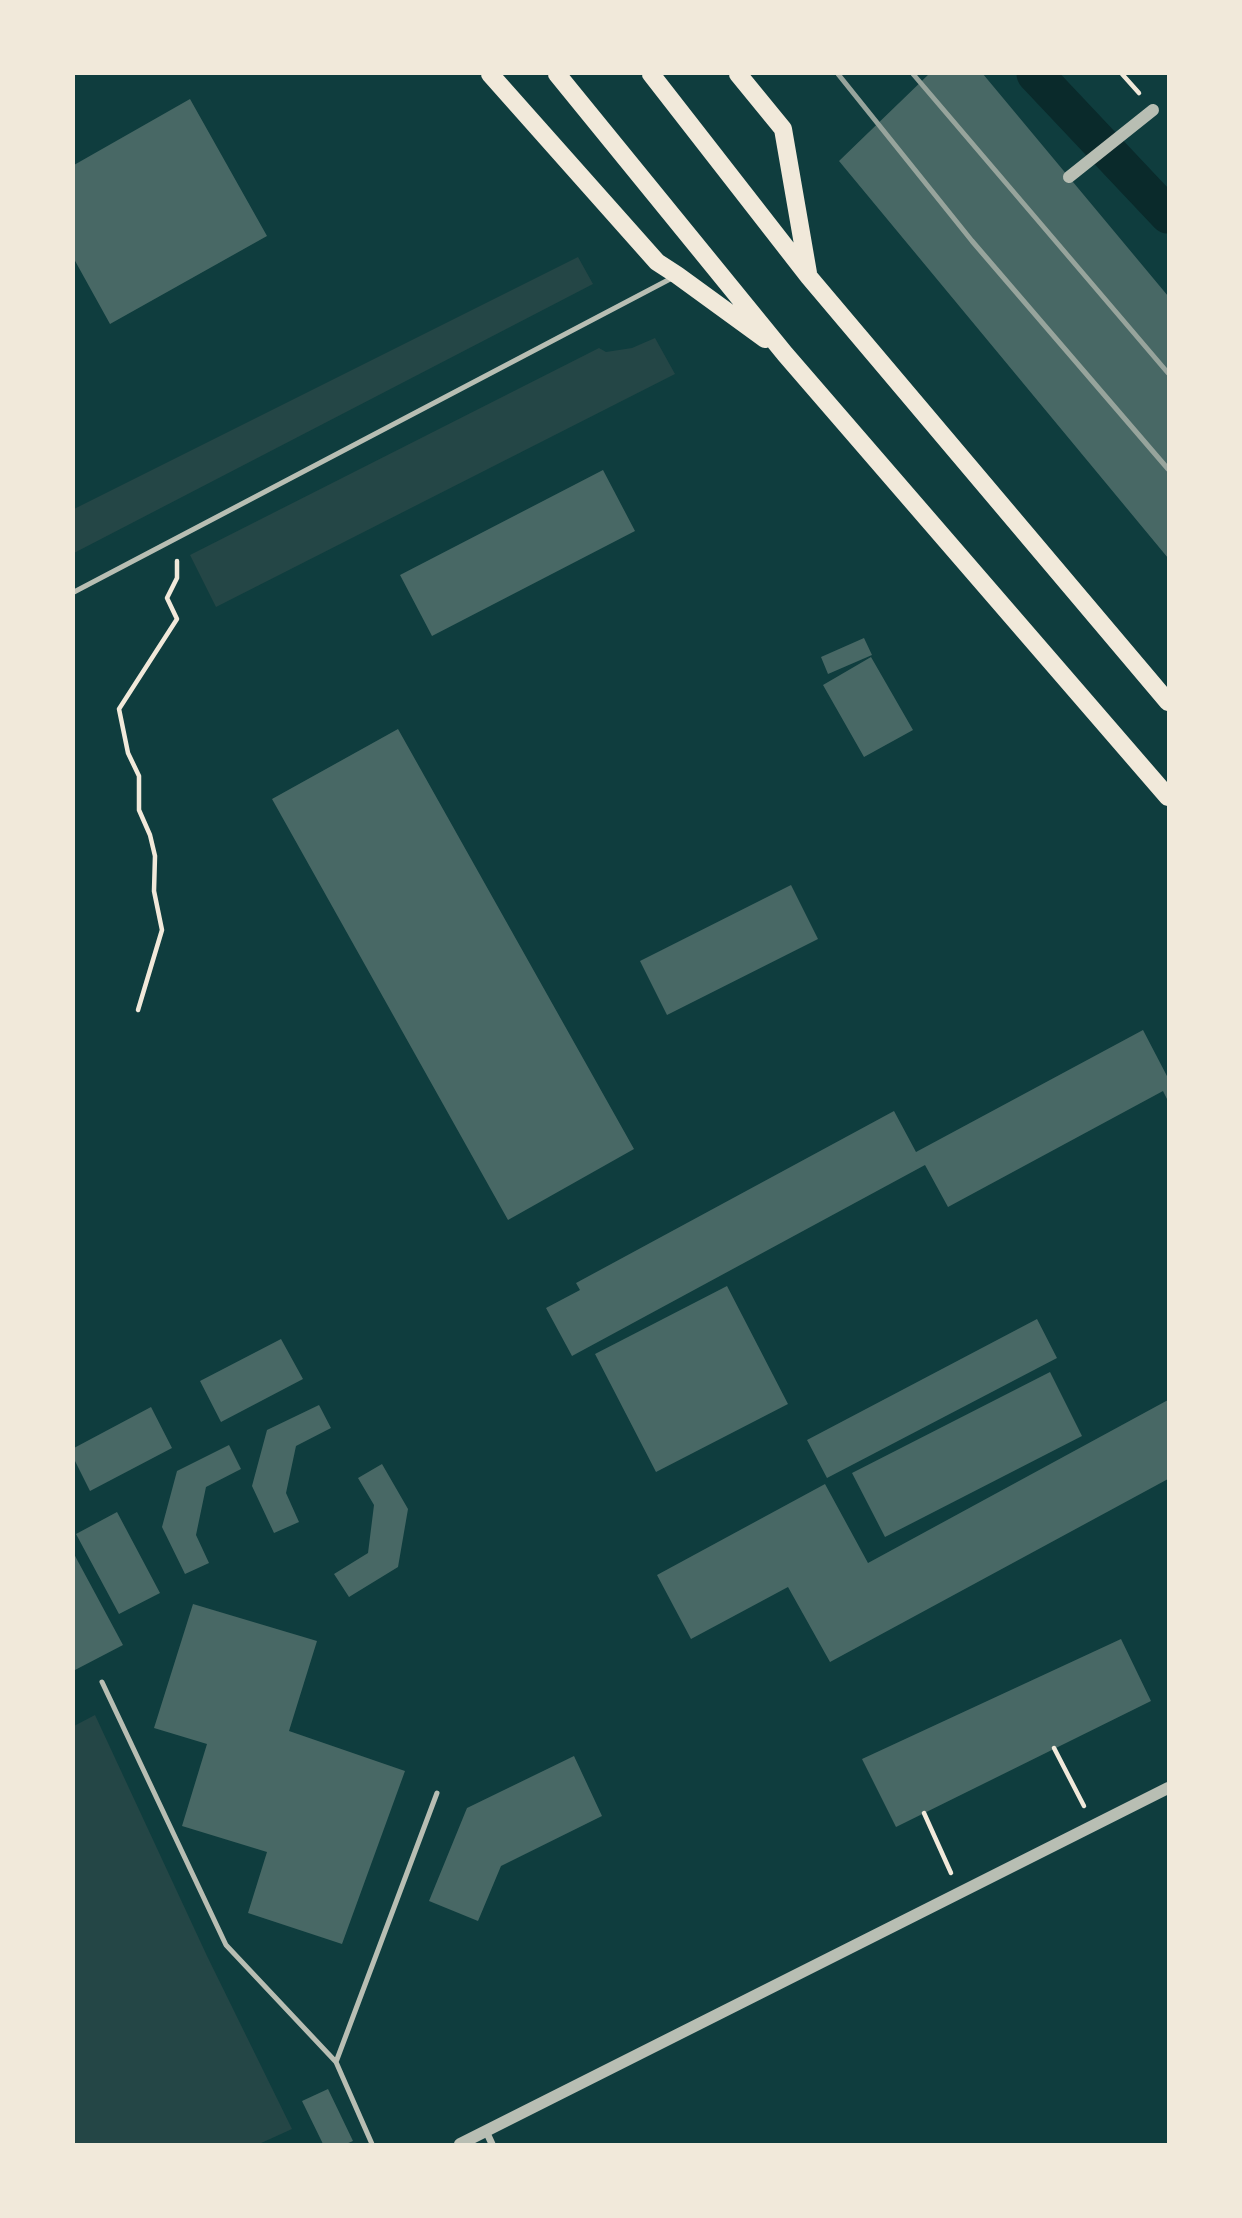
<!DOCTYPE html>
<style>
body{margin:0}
#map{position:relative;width:1242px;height:2218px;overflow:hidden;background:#0f3d3e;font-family:"Alegreya Sans",sans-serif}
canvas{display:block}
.frame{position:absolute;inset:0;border:75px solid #f1e9da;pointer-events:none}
</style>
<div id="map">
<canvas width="1242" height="2218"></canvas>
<div class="frame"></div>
</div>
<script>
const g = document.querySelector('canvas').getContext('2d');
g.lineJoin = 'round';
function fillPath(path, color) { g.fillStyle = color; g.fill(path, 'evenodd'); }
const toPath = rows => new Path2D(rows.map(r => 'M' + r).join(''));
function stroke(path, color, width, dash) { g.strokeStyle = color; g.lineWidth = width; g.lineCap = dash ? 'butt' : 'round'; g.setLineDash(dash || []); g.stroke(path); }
fillPath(toPath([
 [578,257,593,284,74,553,74,509],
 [655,338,675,374,216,607,190,555,599,348,606,352,632,348],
 [95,1715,207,1956,292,2129,259,2144,74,2144,74,1726]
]), '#244646');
stroke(toPath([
 [1035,74,1168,215]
]), '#0a2a2b', 37);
fillPath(toPath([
 [929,74,983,74,1168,296,1168,558,839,161],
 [190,99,267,236,110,324,74,259,74,165],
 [603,470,635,531,432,636,400,575],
 [864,638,872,655,828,674,821,657],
 [871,657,913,730,864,757,823,685],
 [398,729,634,1149,508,1220,272,799],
 [791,885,818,939,667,1015,640,961],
 [1143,1030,1168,1078,1168,1101,1163,1091,948,1207,925,1165,572,1356,546,1308,580,1290,576,1283,894,1111,916,1152],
 [727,1286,788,1404,656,1472,595,1354],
 [1037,1319,1057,1358,827,1478,807,1440],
 [281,1339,303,1379,221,1422,200,1381],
 [1050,1372,1082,1436,885,1537,852,1473],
 [1168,1400,1168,1479,830,1662,788,1587,691,1639,657,1575,825,1484,868,1563],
 [319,1405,331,1428,296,1446,286,1493,299,1522,274,1533,252,1486,267,1430],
 [151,1407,172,1448,90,1491,74,1459,74,1448],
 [229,1445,241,1469,206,1487,196,1535,209,1563,185,1574,162,1527,177,1471],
 [382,1464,408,1509,398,1567,349,1597,334,1574,368,1553,374,1505,358,1478],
 [117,1512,160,1593,119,1614,76,1534],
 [74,1554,123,1645,75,1670,74,1667],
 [193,1604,317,1641,289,1731,405,1771,342,1944,248,1913,267,1852,182,1826,207,1744,154,1728],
 [1121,1639,1151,1701,896,1827,862,1759],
 [574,1756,602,1816,501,1866,478,1921,429,1901,467,1808],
 [328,2089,353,2141,346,2144,323,2144,302,2101]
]), '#486865');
stroke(toPath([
 [1122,74,1139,93],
 [138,1010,162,930,154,891,155,856,150,835,139,810,139,776,128,753,119,709,177,619,167,598,177,578,177,561],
 [1054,1748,1084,1806],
 [924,1813,951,1873]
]), '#f1e9da', 4.5);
stroke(toPath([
 [74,592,672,278],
 [102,1682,226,1945,336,2062,372,2144],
 [336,2062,437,1793]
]), '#b8beb3', 5);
stroke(toPath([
 [486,2131,492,2144]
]), '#b8beb3', 7);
stroke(toPath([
 [1069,177,1153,110],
 [460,2144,1168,1788]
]), '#b8beb3', 12);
stroke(toPath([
 [490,74,657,262,677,275,765,339],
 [557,74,785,354,1168,797],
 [651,74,809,277,1168,702],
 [738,74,783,129,808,273]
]), '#f1e9da', 18);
stroke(toPath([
 [838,74,972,241,1168,469],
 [913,74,1168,373]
]), '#97a49c', 5);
</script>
